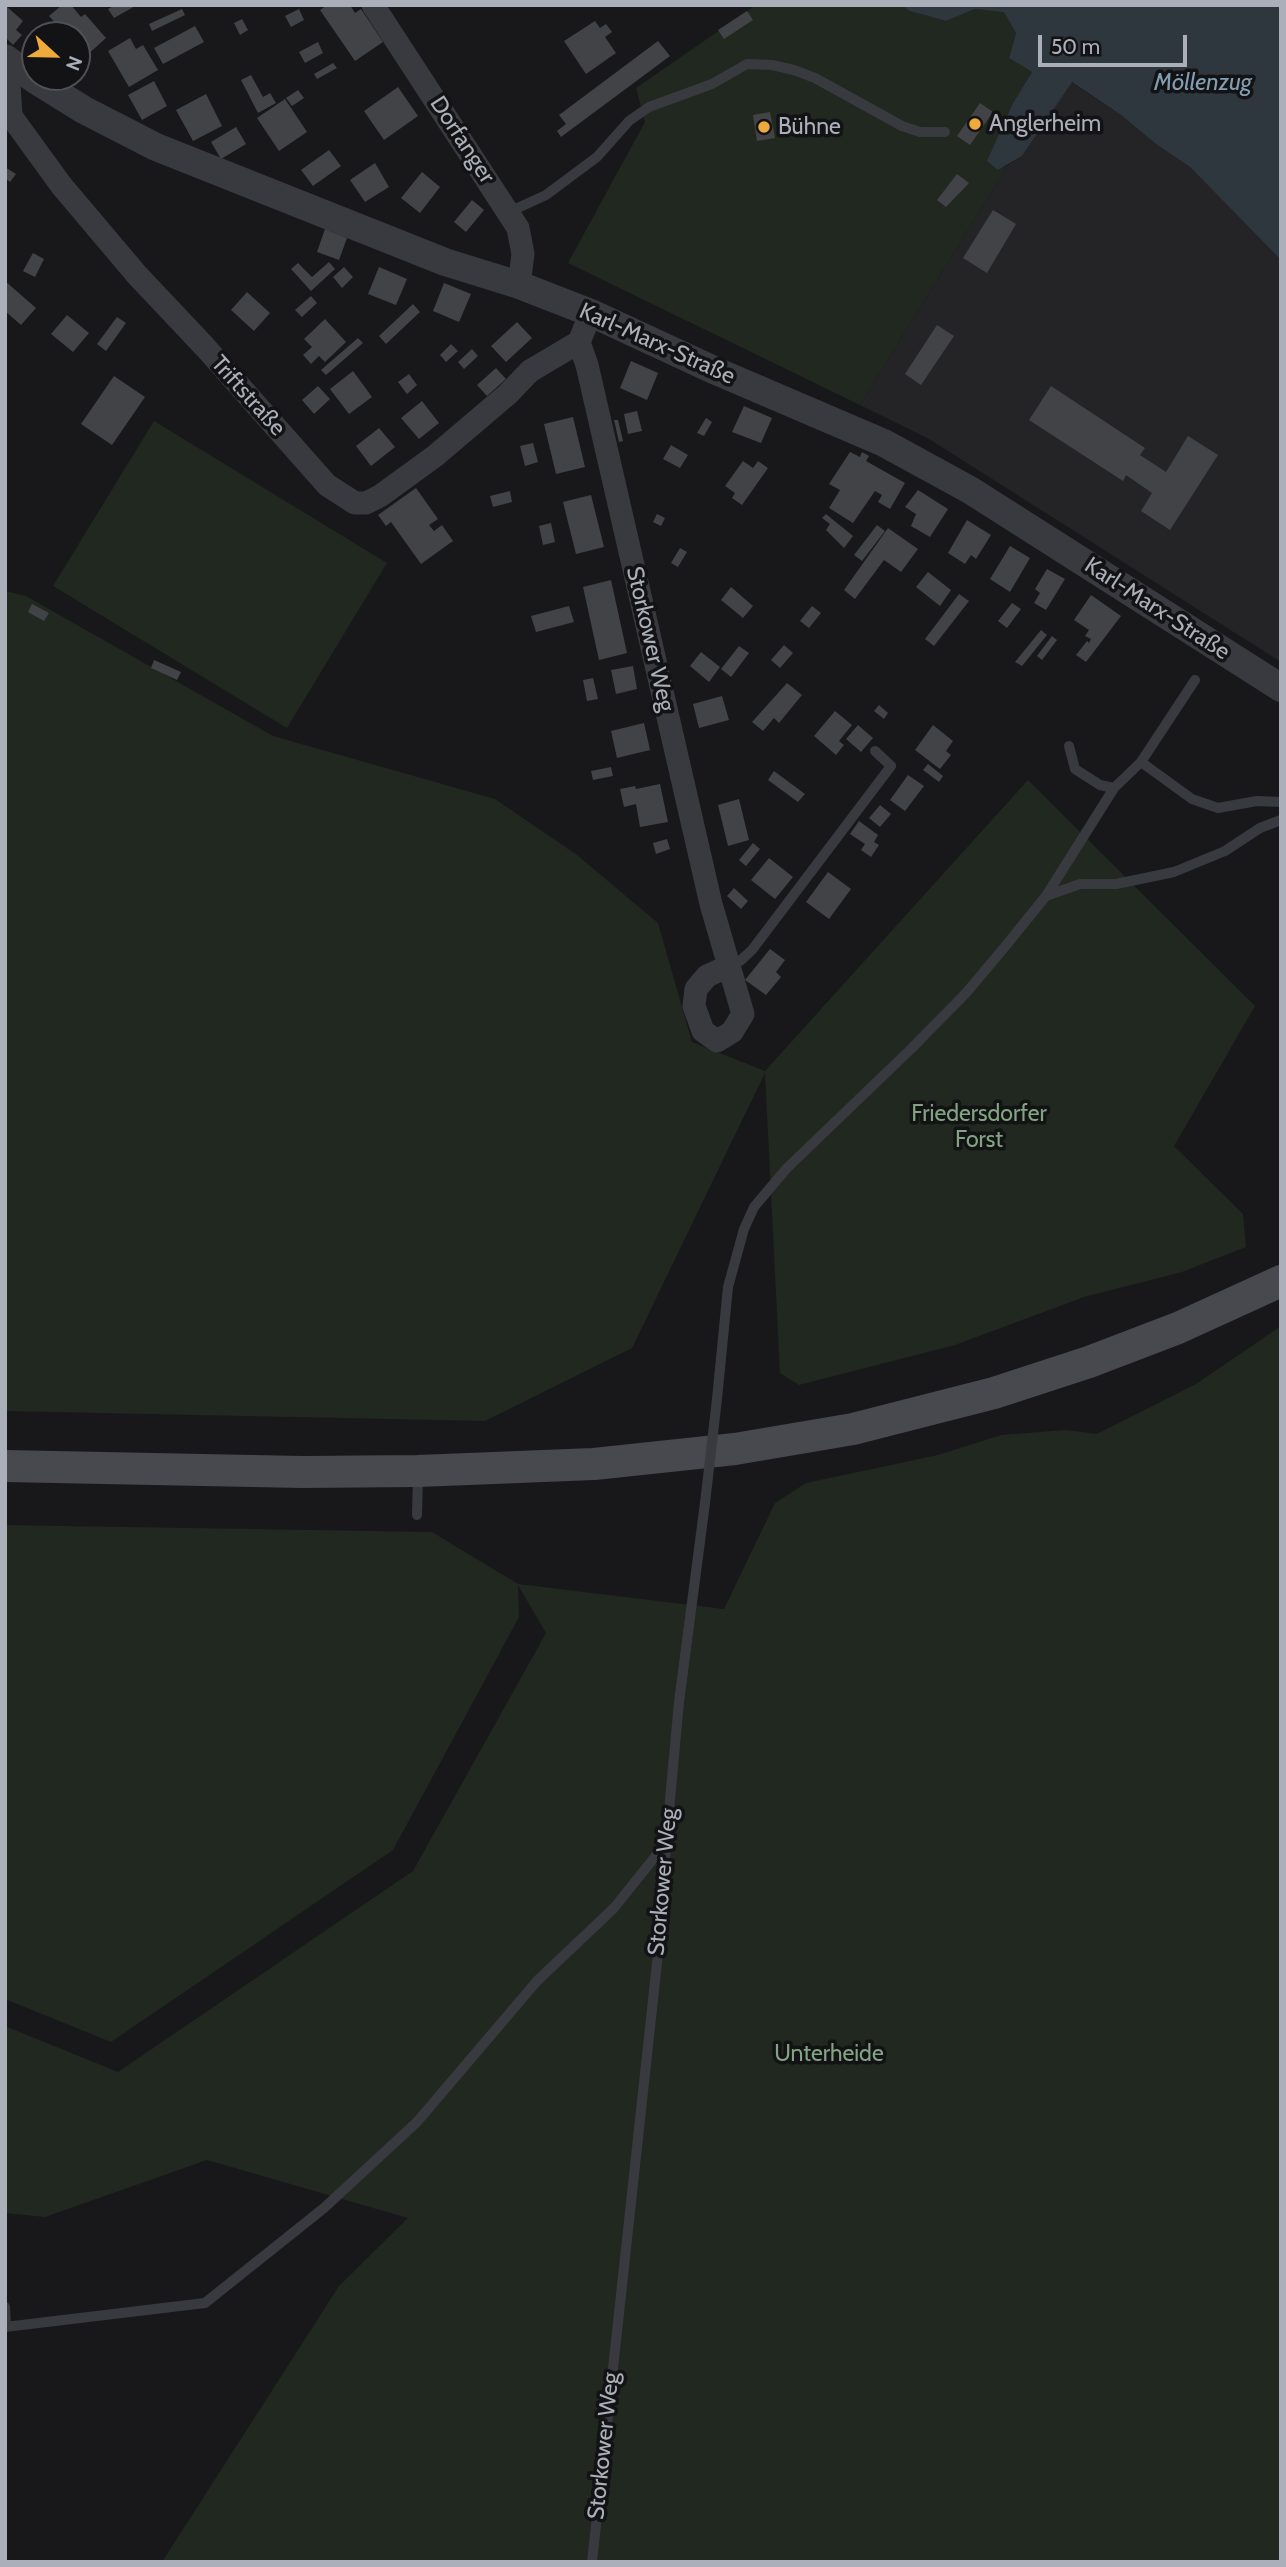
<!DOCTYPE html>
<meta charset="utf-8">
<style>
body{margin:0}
#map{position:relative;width:1286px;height:2567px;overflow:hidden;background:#18181a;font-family:Cabin,sans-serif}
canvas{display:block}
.frame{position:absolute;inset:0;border:7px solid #aaafb9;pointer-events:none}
.north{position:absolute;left:21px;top:21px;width:70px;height:70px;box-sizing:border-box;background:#131315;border:2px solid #4f5157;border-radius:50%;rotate:112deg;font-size:19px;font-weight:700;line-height:28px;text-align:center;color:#aaafb9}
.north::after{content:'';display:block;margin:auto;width:24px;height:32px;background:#eeab3b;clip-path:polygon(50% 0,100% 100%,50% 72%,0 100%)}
.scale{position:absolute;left:1038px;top:35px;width:149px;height:32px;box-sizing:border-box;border:4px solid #aaafb9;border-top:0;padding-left:9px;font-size:21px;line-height:24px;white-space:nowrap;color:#aaafb9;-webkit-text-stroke:5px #131315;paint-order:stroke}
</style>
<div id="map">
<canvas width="1286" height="2567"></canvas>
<div class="frame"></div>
<div class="north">N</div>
<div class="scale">50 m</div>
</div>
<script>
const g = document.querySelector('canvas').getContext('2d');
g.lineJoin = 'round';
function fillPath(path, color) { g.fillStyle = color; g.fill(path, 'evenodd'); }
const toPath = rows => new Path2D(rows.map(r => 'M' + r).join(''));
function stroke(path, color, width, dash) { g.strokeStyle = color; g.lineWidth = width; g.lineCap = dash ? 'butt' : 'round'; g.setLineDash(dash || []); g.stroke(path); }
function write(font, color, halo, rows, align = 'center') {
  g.font = font + ' Cabin,sans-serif'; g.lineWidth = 7; g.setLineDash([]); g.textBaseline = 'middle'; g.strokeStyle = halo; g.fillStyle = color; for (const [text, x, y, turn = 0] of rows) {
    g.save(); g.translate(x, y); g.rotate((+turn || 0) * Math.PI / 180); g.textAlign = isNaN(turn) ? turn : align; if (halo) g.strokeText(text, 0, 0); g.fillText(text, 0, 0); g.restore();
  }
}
fillPath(toPath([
 [1071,82,1121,115,1156,144,1190,167,1281,260,1281,662,929,439,860,405,1008,165,1022,156]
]), '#242427');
fillPath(toPath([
 [756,5,902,5,911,11,946,21,975,9,1004,11,1016,33,1009,58,1032,72,1013,103,988,161,998,170,1008,165,860,405,568,263,645,122,636,88],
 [154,421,387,563,287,728,53,586],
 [5,591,26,596,273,736,495,799,577,855,658,923,692,1042,765,1071,1028,780,1255,1006,1174,1146,1243,1214,1246,1247,1182,1272,1084,1297,955,1345,799,1385,780,1373,765,1073,632,1348,485,1421,5,1411],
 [1281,1326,1281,2562,162,2562,339,2286,408,2218,207,2160,45,2217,5,2213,5,2026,118,2072,413,1871,546,1633,518,1585,519,1617,393,1850,111,2042,5,1999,5,1525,432,1532,518,1584,724,1609,775,1503,806,1483,938,1455,1001,1435,1066,1430,1097,1434,1196,1384]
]), '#202820');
fillPath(toPath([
 [902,5,1281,5,1281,260,1190,167,1156,144,1121,115,1072,82,1022,156,998,170,987,161,1013,103,1032,72,1009,58,1016,33,1004,12,975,9,946,21,910,11]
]), '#2e373e');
fillPath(toPath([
 [5,5,23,21,16,30,22,35,13,45,5,37],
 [62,5,71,5,81,17,85,14,106,38,85,57,77,47,77,35,66,35,49,16],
 [115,5,137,5,114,18,108,9],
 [327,5,350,5,355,13,361,9,383,42,355,61,320,10],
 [182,9,185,15,152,31,149,24],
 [299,9,304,20,291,27,285,16],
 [747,11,753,20,724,39,718,30],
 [242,19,248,30,240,35,234,23],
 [595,21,600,28,606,24,612,32,605,37,616,53,586,74,564,41],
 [195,26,204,42,163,64,154,48],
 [130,38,136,49,143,45,158,70,129,87,108,51],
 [658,41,670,56,561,137,557,131,566,124,559,115],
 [318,42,323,53,305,63,299,52],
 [333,63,337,68,317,79,314,74],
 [251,75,263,97,270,93,276,103,258,113,241,80],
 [154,81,167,106,142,120,128,95],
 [398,87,418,116,384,140,364,111],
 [298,90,304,98,292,106,286,98],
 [206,94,222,126,193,141,176,110],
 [285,99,307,132,279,151,257,118],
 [980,103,993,112,970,145,957,136],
 [770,112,775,138,757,141,753,115],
 [236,127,246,144,221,159,211,142],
 [329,150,341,166,313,186,301,170],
 [375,163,389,187,365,202,350,180],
 [5,167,16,174,10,182,5,178],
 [422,172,440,187,420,213,401,198],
 [957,174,969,183,946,207,937,200],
 [472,200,484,210,466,232,454,222],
 [993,210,1016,224,987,273,963,258],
 [325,229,347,238,339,260,317,252],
 [33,253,44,259,35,277,23,271],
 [329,262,335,269,311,291,291,269,298,263,312,277],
 [344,267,353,277,342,288,333,277],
 [379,267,407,279,396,305,368,294],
 [5,281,36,308,21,325,5,311],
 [444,283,471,294,459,322,433,311],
 [247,292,270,313,254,331,231,310],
 [311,296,317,303,302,317,295,310],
 [413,304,420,312,386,344,379,336],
 [67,315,89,333,73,352,51,334],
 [117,317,126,323,106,351,97,344],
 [325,319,346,342,325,362,319,356,311,364,303,355,312,347,304,339],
 [517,322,532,338,506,362,491,346],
 [937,325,954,336,921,385,905,374],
 [358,338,363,343,326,375,321,370],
 [451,344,458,351,446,362,440,355],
 [472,349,478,356,464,369,458,362],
 [631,361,658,373,647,400,620,388],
 [496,368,506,379,487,396,477,385],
 [353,371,372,397,349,414,330,389],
 [409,374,417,385,407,394,398,382],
 [114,376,145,397,112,445,81,424],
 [318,386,330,399,314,414,302,400],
 [1051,386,1145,448,1140,455,1166,472,1188,436,1218,455,1170,530,1141,511,1152,493,1126,475,1123,481,1029,420],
 [422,401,439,423,419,439,401,418],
 [744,406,772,418,761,443,732,432],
 [637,411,642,431,628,434,624,414],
 [573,417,585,467,556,474,544,424],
 [706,418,712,422,704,436,697,433],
 [614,420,618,420,623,441,619,442],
 [379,428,395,447,371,466,356,446],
 [533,443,538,462,525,466,520,446],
 [671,445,688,455,680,468,663,459],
 [850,452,860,457,862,452,869,456,866,461,905,483,890,509,878,502,882,495,875,491,853,523,829,508,840,490,829,484],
 [743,461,753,468,758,461,768,468,742,505,732,498,735,493,725,486],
 [416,488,438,519,429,525,434,531,442,525,453,541,421,564,391,522,386,526,378,515],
 [918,490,948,509,930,537,911,526,916,514,905,507],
 [510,491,512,502,493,507,490,496],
 [591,495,604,547,576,554,563,502],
 [657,514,665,518,661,526,653,522],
 [826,514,853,536,844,548,826,530,830,524,822,518],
 [967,520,991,535,976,559,971,555,965,564,948,553],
 [551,523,555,542,543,545,539,526],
 [877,525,885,531,862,561,854,555],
 [888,528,918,549,901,572,884,560,855,599,844,590],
 [1010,546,1030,558,1010,592,990,579],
 [680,548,687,552,678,567,671,563],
 [1047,569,1065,579,1046,610,1034,603,1040,593,1035,589],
 [928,572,951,590,940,606,916,587],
 [611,580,627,653,599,660,583,587],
 [731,587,753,606,743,618,721,600],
 [959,594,969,601,934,646,925,639],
 [1091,595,1121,616,1086,662,1076,655,1087,641,1089,643,1091,639,1085,636,1089,630,1074,620],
 [1012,603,1021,609,1007,628,998,621],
 [32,604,49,613,44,621,28,612],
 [569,606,574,622,536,632,531,616],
 [812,606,821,613,809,628,800,621],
 [1041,630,1047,635,1022,666,1015,662],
 [1052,636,1057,640,1042,660,1037,656],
 [784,645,793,653,780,668,771,660],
 [739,646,749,653,731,677,721,669],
 [701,652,720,667,709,682,690,666],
 [154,660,181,672,177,680,151,668],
 [633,666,637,689,616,694,611,670],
 [593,678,598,699,587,701,583,680],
 [787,683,802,695,779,723,774,718,763,731,752,722],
 [722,696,729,720,699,728,693,704],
 [879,705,888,713,884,719,874,711],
 [835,711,852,725,839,741,844,745,836,755,814,736],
 [644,723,650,750,617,758,611,731],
 [858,725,873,738,861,752,846,739],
 [933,725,953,741,946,751,951,755,940,769,915,750],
 [928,764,943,776,939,782,923,770],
 [611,767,613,776,593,780,591,771],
 [774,771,805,794,798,802,768,780],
 [908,775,924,786,905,811,890,800],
 [660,784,668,822,640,827,636,804,624,807,620,789,635,786,636,789],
 [739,799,749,840,728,846,718,805],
 [880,805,891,814,880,827,869,818],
 [859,821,878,835,874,842,879,845,871,857,861,850,865,844,850,834],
 [667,839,670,849,656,854,653,843],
 [753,843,760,849,746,866,739,860],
 [769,858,793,877,775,899,751,880],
 [828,872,851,889,829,919,806,902],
 [734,888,748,901,741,909,727,896],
 [770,949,785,960,776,972,781,977,766,995,745,980]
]), '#424347');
stroke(toPath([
 [509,212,546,195,597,157,629,121,649,107,712,84,747,64,772,65,794,70,815,78,902,126,920,132,945,132],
 [1069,746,1075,769,1100,785,1114,788],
 [1141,762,1192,799,1218,808,1257,801,1281,802],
 [1046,896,1080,884,1116,884,1174,872,1225,851,1260,828,1281,820],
 [729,965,740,961,752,950,891,766,875,751],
 [717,1399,728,1287,744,1229,754,1207,787,1168,911,1049,966,993,1003,949,1046,896,1114,788,1141,762,1195,680],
 [417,1515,418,1474],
 [5,2307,6,2326],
 [5,2327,205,2303,324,2208,417,2122,537,1981,614,1908,666,1843],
 [592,2562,661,1926,666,1843,679,1702,705,1503]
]), '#393a3f', 10);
stroke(toPath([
 [373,5,518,228,523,254,519,285],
 [15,65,9,83,11,116,61,185,137,275,205,347,327,485,355,503,366,503,380,496,435,456,508,394,530,371,579,342],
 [591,313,579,342,587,365,711,904,743,1014,732,1032,717,1041,703,1031,694,1006,696,989,707,976,729,966]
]), '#393a3f', 23);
stroke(toPath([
 [5,58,34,79,84,110,156,147,445,262,519,285,591,313,716,371,884,443,970,490,1281,688]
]), '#393a3f', 28);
stroke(toPath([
 [5,1466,302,1472,418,1471,594,1464,735,1449,853,1429,994,1393,1089,1362,1178,1328,1281,1281]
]), '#47494f', 32);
stroke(toPath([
 [705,1503,717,1399]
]), '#393a3f', 10);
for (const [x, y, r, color] of [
 [975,124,7,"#eeab3b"],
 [764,127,7,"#eeab3b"]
]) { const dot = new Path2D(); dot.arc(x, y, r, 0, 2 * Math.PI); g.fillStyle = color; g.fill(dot); stroke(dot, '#131315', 2.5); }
write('23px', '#aaafb9', '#131315', [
 ["Anglerheim",989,124],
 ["Bühne",778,127]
], 'left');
write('23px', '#aaafb9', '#131315', [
 ["Dorfanger",462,140,57],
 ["Karl-Marx-Straße",657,344,24],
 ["Triftstraße",248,396,48],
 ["Karl-Marx-Straße",1157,609,33],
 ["Storkower Weg",650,639,77],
 ["Storkower Weg",663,1882,-85],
 ["Storkower Weg",604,2446,-84]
]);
write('23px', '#82a483', '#131315', [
 ["Friedersdorfer",979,1114],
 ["Forst",979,1140],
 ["Unterheide",829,2054]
]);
write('italic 24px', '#829eb3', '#131315', [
 ["Möllenzug",1203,83]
]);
</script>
